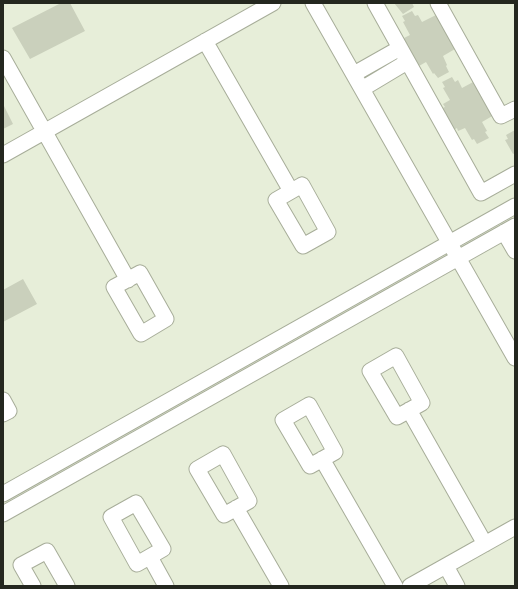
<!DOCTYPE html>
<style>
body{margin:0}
#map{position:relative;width:518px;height:589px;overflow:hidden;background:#e7eed9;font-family:"Golos Text",sans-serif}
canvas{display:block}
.frame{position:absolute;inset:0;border:4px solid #24271f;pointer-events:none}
</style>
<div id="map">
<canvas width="518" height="589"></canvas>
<div class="frame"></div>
</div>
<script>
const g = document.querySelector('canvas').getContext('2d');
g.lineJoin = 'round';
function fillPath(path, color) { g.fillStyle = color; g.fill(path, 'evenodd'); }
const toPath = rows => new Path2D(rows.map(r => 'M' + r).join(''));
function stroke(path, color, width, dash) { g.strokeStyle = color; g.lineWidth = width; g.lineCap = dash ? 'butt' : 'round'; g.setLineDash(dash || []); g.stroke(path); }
fillPath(toPath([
 [61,3,70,3,85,31,30,59,12,28],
 [394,3,412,3,414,7,403,14],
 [412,11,415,16,418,15,422,22,436,15,455,49,443,56,447,65,446,66,449,72,438,78,434,73,433,74,426,62,419,66,417,62,413,65,401,43,405,41,404,38,410,35,403,22,405,21,402,16],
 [452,77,455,82,458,80,462,88,475,81,494,115,482,122,487,131,485,132,489,138,477,144,474,139,472,140,465,128,458,131,457,128,452,131,440,109,445,107,443,104,450,100,443,88,445,87,442,82],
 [3,104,13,124,3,129],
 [515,130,515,153,513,154,505,140,508,139,506,135],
 [23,279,37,304,3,322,3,290]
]), '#cad0bc');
const minor = toPath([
 [313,3,515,358],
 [375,3,481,193,515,174],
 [438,3,501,116,515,109],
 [205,41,291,191],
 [3,58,128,280],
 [354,74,400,48],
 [362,89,407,62],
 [3,155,273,3],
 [302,185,328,232,303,246,276,200,302,185],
 [504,232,515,251],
 [140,273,166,319,141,334,114,287,140,273],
 [396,356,422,403,397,417,370,371,396,356],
 [3,400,9,411,3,414],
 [309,405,335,452,310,466,283,420,309,405],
 [409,410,485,544],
 [223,454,249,501,224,515,197,469,223,454],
 [322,459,395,586],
 [3,494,515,206],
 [136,503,163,549,137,564,111,517,136,503],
 [236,508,281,586],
 [3,514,515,226],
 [150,557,166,586],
 [446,566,457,586],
 [33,586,21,565,47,551,67,586],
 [410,586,515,527]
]);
stroke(minor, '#a7ad99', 17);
stroke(minor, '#fff', 15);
</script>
